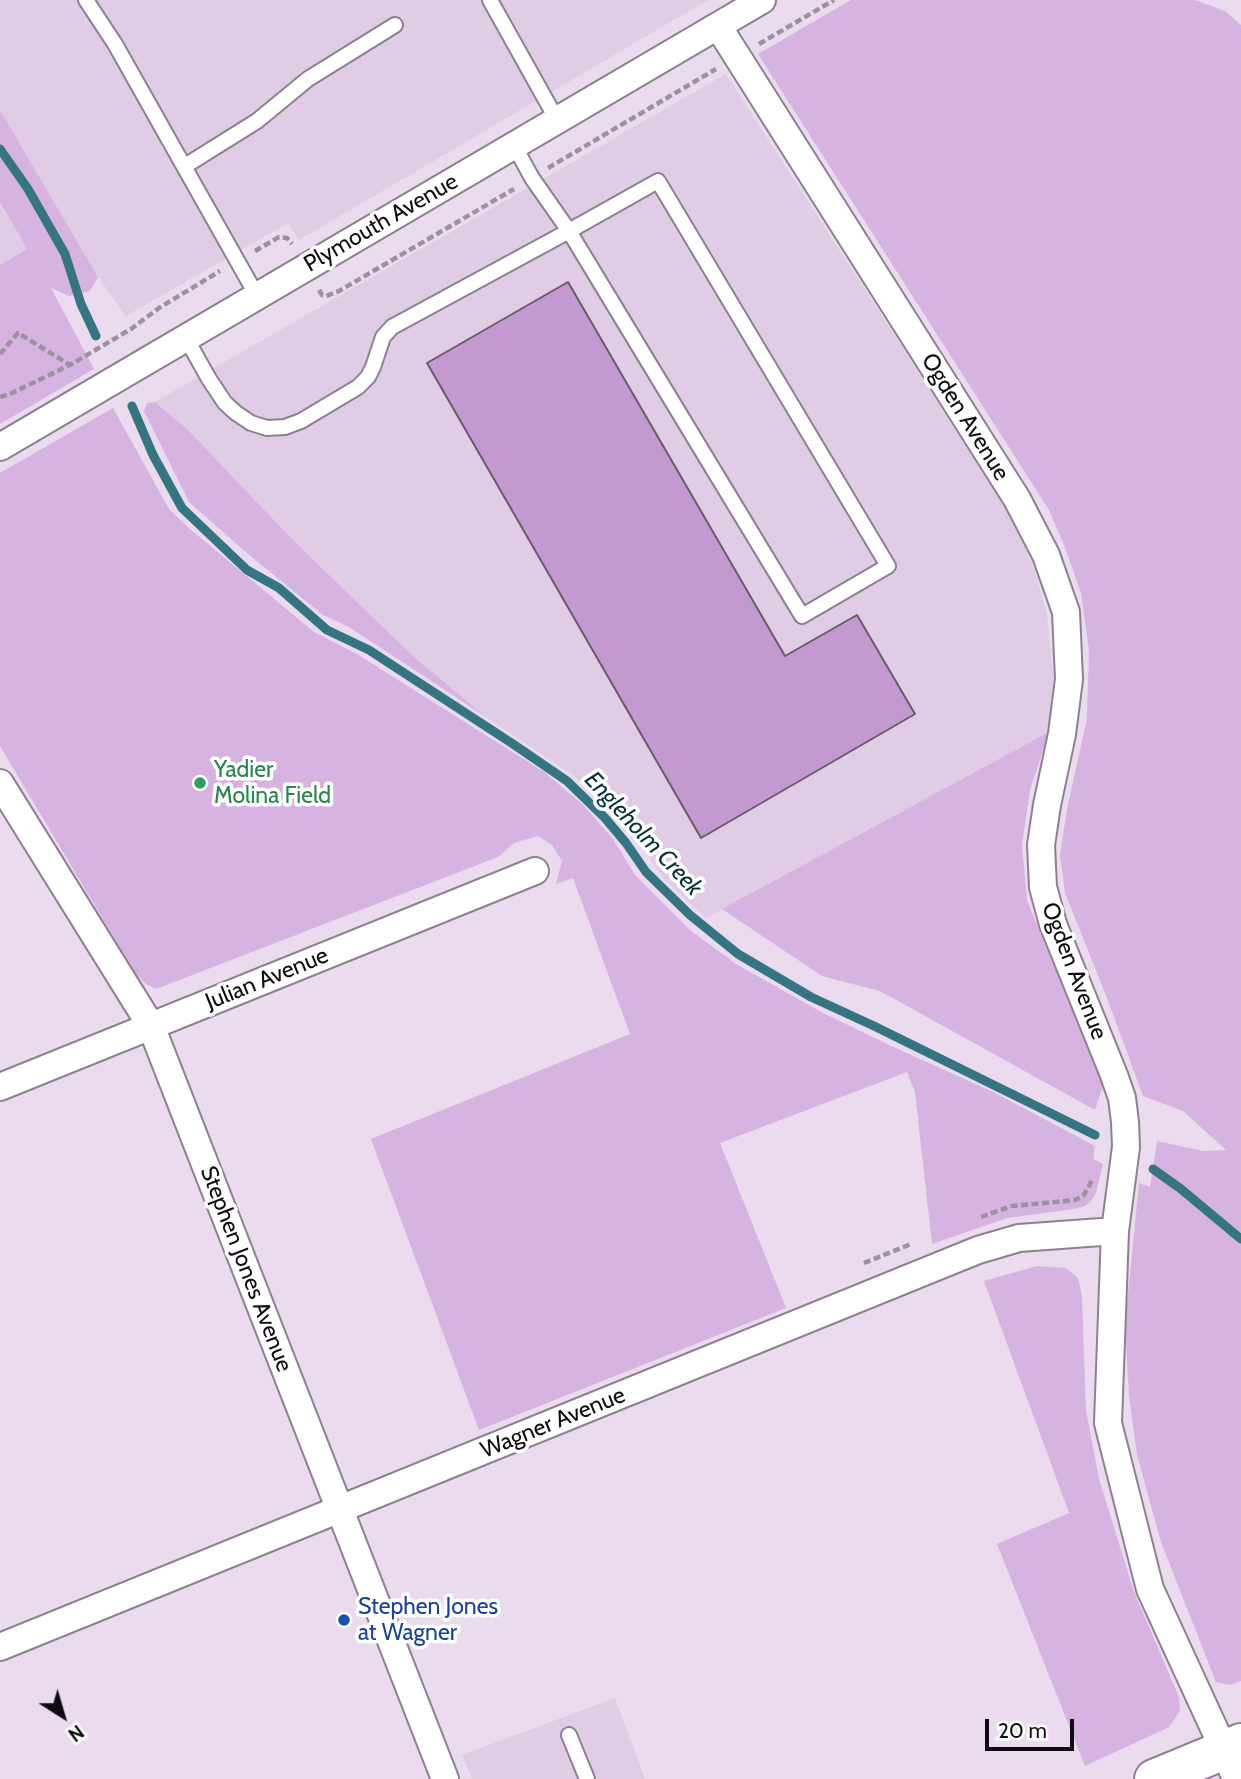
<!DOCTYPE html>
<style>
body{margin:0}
#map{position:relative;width:1241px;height:1779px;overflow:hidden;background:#eadbee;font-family:Cabin,sans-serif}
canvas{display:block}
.north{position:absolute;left:28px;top:1681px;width:70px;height:70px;-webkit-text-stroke:5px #fff;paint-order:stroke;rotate:143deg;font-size:19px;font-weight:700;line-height:28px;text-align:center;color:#100b11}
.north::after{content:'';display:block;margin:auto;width:24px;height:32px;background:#100b11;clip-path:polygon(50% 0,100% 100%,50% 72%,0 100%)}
.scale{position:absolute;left:985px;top:1719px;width:89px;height:32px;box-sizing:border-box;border:4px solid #100b11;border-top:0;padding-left:9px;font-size:21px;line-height:24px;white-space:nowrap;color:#100b11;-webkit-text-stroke:5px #fff;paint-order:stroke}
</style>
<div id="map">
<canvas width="1241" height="1779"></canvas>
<div class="north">N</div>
<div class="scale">20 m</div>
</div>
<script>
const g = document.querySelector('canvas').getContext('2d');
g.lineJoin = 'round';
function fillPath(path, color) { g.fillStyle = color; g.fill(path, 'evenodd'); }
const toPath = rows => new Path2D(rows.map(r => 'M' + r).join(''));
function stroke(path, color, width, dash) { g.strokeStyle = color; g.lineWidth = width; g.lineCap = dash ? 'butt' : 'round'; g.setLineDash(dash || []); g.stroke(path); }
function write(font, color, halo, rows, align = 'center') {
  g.font = font + ' Cabin,sans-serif'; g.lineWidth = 7; g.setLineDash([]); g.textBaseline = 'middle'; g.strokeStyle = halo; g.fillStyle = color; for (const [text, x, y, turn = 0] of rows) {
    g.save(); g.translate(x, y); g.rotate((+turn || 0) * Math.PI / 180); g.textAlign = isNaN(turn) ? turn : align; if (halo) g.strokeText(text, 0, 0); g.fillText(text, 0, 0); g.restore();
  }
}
fillPath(toPath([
 [0,0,708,0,299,240,288,223,126,316,98,277,0,110],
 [726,74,1005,507,1032,562,1047,615,1053,676,1049,732,706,918,665,880,627,827,573,775,486,717,413,656,295,542,187,429,155,402],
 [0,202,27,249,0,265],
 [615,1698,645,1779,472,1779,462,1755]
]), '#e0cce5');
fillPath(toPath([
 [851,0,1195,0,1225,11,1241,25,1241,1681,1230,1685,1216,1682,1161,1542,1137,1455,1129,1395,1125,1324,1139,1183,1150,1187,1157,1141,1203,1151,1226,1150,1183,1111,1143,1096,1107,998,1065,893,1060,855,1067,809,1087,718,1089,650,1081,593,1064,545,1049,510,758,54],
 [0,110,98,277,90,291,69,296,51,288,94,369,0,424,0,265,27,249,0,202],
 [155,402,187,429,295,542,413,656,486,717,349,627,323,615,247,553,189,502,144,411,147,403],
 [113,408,169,509,190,529,314,632,357,654,544,772,581,803,613,839,635,875,690,930,736,964,823,1013,887,1044,993,1092,1095,1146,1093,1159,1103,1164,1096,1193,1092,1200,1085,1206,1074,1209,1007,1218,932,1244,915,1092,907,1072,720,1143,786,1308,479,1430,371,1139,630,1034,573,878,556,884,562,861,552,845,538,836,514,843,498,857,156,989,146,984,135,973,0,746,0,473],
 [1049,732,1030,790,1022,845,1027,900,1103,1086,1095,1110,880,991,822,976,722,909],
 [1037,1266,1066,1268,1078,1278,1082,1296,1086,1410,1099,1479,1134,1592,1179,1697,1180,1711,1169,1727,1085,1766,997,1544,1069,1513,984,1281]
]), '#d7b3e1');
stroke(toPath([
 [0,149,28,189,65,254,81,304,96,336],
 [132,406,153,455,182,508,247,570,279,588,327,630,369,650,513,744,567,781,605,818,626,843,646,872,690,915,738,954,811,997,874,1026,1095,1135],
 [1153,1169,1181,1189,1241,1239]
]), '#357581', 9);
const building = toPath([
 [568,282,785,656,857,615,915,714,701,838,427,363,568,282]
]);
fillPath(building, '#c399cf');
stroke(building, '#685c6c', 2);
const lane = toPath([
 [86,0,115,44,257,296],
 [490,0,557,120],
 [185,166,257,121,308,79,395,25],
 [186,338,209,379,225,403,236,413,251,423,267,428,285,427,301,421,358,387,368,377,373,367,383,337,392,327,569,231,658,181,888,566,802,616,569,231,532,178,514,145],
 [569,1735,587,1779]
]);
const street = toPath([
 [718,26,1017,499,1046,555,1066,612,1069,679,1062,734,1047,805,1041,845,1043,887,1053,924,1114,1075,1122,1098,1125,1122,1126,1147,1115,1231,1108,1423,1150,1589,1224,1750,1236,1779],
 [0,447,762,0],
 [0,783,151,1026,445,1779],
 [0,1087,535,871],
 [0,1647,978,1250,1019,1238,1115,1231]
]);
const primary = toPath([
 [1154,1779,1241,1743]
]);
stroke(lane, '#8e8092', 18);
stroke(street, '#8e8092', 30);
stroke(primary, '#8e8092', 42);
stroke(toPath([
 [759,44,834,0],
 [548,168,716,69],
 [255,251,279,237,287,238,292,244],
 [319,290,322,295,326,296,339,291,514,189],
 [0,354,18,333,70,365],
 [0,397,12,393,70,365,131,329,159,308,220,271],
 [981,1217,1012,1206,1075,1200,1083,1196,1088,1188,1092,1180],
 [864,1263,911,1244]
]), '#9c919f', 4.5, [7, 3.5]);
stroke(lane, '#fff', 14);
stroke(street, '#fff', 26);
stroke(primary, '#fff', 38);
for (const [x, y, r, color] of [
 [200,783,7,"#2e9e5b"],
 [344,1620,7,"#1a4fb4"]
]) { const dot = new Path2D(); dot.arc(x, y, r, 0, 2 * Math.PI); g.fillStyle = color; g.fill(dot); stroke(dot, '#fff', 2.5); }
write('23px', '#100b11', '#fff', [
 ["Plymouth Avenue",381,223,-30],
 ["Ogden Avenue",965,417,58],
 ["Ogden Avenue",1074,971,69],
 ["Julian Avenue",267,979,-22],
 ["Stephen Jones Avenue",246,1269,69],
 ["Wagner Avenue",553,1423,-22]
]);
write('23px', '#27864d', '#fff', [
 ["Yadier",214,770],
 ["Molina Field",214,796]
], 'left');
write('23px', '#164399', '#fff', [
 ["Stephen Jones",358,1607],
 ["at Wagner",358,1633]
], 'left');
write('italic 24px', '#043238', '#fff', [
 ["Engleholm Creek",643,834,47]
]);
</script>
